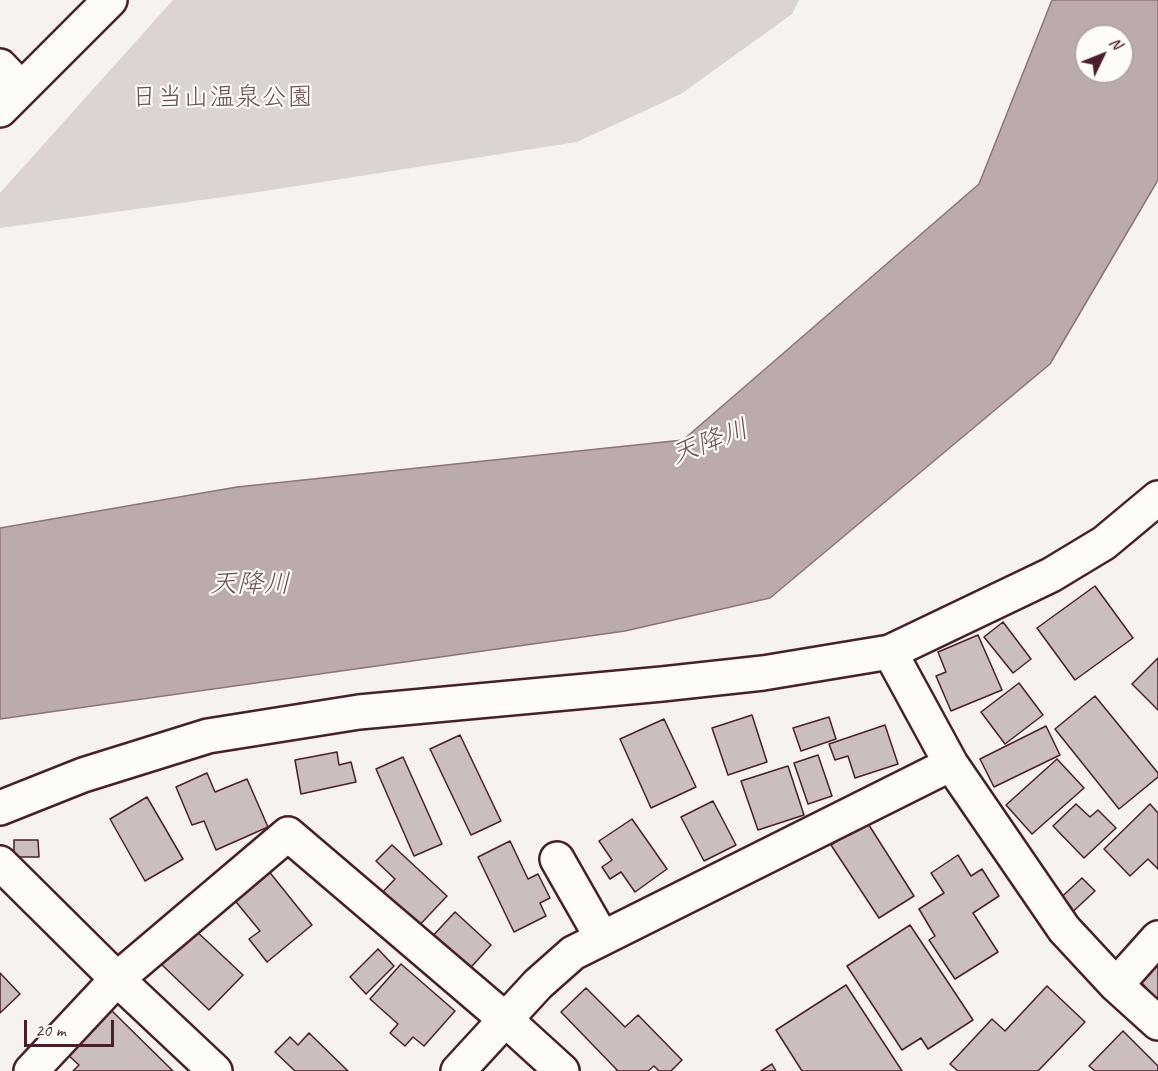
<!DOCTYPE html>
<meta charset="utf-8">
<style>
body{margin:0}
#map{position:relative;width:1158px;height:1071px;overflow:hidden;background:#f6f3ef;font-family:Caveat,sans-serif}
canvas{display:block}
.north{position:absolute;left:1074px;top:24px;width:60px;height:60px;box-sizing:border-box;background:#fdfcf7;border:2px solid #b5a4a5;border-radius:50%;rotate:47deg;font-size:16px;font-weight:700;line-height:24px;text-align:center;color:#4a1f2b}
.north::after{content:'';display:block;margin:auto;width:21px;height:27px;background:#4a1f2b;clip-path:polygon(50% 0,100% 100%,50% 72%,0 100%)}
.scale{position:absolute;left:24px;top:1020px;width:90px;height:27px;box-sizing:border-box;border:3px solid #4a1f2b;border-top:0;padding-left:8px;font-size:18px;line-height:21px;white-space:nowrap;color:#4a1f2b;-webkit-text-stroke:4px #fdfcf7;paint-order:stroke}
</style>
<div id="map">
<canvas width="1158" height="1071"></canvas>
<div class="north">N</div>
<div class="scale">20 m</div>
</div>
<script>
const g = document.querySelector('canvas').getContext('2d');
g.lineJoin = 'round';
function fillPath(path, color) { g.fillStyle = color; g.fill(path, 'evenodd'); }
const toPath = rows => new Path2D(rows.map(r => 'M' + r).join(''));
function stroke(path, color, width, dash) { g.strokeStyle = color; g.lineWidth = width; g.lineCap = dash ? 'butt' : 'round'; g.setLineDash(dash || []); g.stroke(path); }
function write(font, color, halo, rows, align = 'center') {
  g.font = font + ' Caveat,"Klee One",sans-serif'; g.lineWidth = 4.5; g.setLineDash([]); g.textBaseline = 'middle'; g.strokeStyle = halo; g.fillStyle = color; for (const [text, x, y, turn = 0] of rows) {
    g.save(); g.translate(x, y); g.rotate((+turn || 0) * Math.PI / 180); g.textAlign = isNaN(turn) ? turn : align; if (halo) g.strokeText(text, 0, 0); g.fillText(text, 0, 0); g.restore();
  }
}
fillPath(toPath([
 [173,0,799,0,792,14,681,94,577,142,252,193,0,228,0,193]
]), '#dcd4d2');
const water = toPath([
 [1052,0,1158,0,1158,180,1050,364,770,598,625,631,0,719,0,528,237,487,683,440,979,184,1052,0],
 [1086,36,1122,36,1122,72,1086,72,1086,36]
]);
fillPath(water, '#bbabac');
stroke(water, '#8e7378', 1.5);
const building = toPath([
 [1095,586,1133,638,1075,680,1037,628,1095,586],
 [1003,622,1031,659,1013,673,984,637,1003,622],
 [978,635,1002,690,951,711,936,676,946,672,938,652,978,635],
 [1158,658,1158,710,1132,684,1158,658],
 [1019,683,1043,715,1005,744,981,712,1019,683],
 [1095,696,1158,773,1158,777,1119,809,1055,729,1095,696],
 [752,715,767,762,728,775,712,728,752,715],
 [829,717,836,739,801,751,793,728,829,717],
 [664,719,696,787,651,808,620,739,664,719],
 [885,725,898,764,855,778,848,756,835,760,829,744,885,725],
 [1046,726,1060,755,994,787,980,759,1046,726],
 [460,735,501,821,471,835,430,749,460,735],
 [337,752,339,765,351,762,356,782,301,794,295,760,337,752],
 [818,755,832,796,808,804,794,763,818,755],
 [403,757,442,844,414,856,376,769,403,757],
 [1057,759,1084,788,1032,834,1006,805,1057,759],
 [788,766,804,815,758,830,741,781,788,766],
 [207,773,215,792,247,779,268,827,216,850,204,821,192,825,176,787,207,773],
 [147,797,183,859,145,881,110,819,147,797],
 [713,801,736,845,704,861,681,817,713,801],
 [1076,804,1090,817,1098,810,1116,828,1084,858,1053,826,1076,804],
 [1150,804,1158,813,1158,869,1148,859,1130,876,1104,849,1150,804],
 [632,819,667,869,635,892,621,872,610,879,602,867,612,860,599,841,632,819],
 [867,822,914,896,879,918,831,845,867,822],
 [14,840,38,840,39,857,14,857,14,840],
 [510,841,528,879,538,874,550,898,540,903,546,916,514,932,478,857,510,841],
 [392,845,447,896,414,931,378,897,395,879,376,861,392,845],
 [958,855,971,876,982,869,999,896,973,913,998,952,955,979,929,940,935,936,919,909,944,893,931,873,958,855],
 [267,869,312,925,267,962,249,939,260,931,232,897,267,869],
 [1082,878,1095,891,1066,918,1054,904,1082,878],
 [455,912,491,945,464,975,428,941,455,912],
 [910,925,973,1020,928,1049,921,1038,902,1050,847,966,910,925],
 [193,928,243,975,209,1010,160,963,193,928],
 [378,949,394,966,366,994,350,977,378,949],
 [1158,950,1158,1001,1133,973,1158,950],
 [401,964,455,1011,424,1046,413,1037,405,1046,390,1033,398,1024,370,999,401,964],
 [0,973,20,994,0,1013,0,973],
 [846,985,902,1071,802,1071,776,1030,846,985],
 [1047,986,1085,1022,1038,1071,958,1071,950,1064,992,1019,1005,1031,1047,986],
 [586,988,625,1027,638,1015,682,1060,671,1071,659,1071,654,1066,648,1071,616,1071,617,1070,561,1012,586,988],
 [110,1009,173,1071,73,1071,79,1065,67,1054,110,1009],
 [1123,1031,1158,1066,1158,1071,1095,1071,1089,1066,1123,1031],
 [309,1033,348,1071,295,1071,275,1052,290,1037,298,1045,309,1033],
 [772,1064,776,1071,761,1071,772,1064]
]);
fillPath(building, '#cbbfbe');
stroke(building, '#4a1f2b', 1.5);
const minor = toPath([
 [0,66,21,88],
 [0,110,110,0],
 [890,652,951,764,1064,929,1116,985,1158,1023],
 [0,808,83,775,208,736,359,712,662,684,763,673,890,652,1051,575,1104,543,1158,498],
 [557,859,602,938],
 [0,863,117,979,215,1071],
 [1116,985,1158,938],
 [31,1071,117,979,288,834,506,1020,562,1071],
 [458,1071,538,984,573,953,951,764]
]);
stroke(minor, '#4a1f2b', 38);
stroke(minor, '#fdfcf7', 33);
write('26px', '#6e4c55', '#fdfcf7', [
 ["日当山温泉公園",222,98]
]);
write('italic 27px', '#725058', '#fdfcf7', [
 ["天降川",710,443,-21],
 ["天降川",250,585]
]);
</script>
